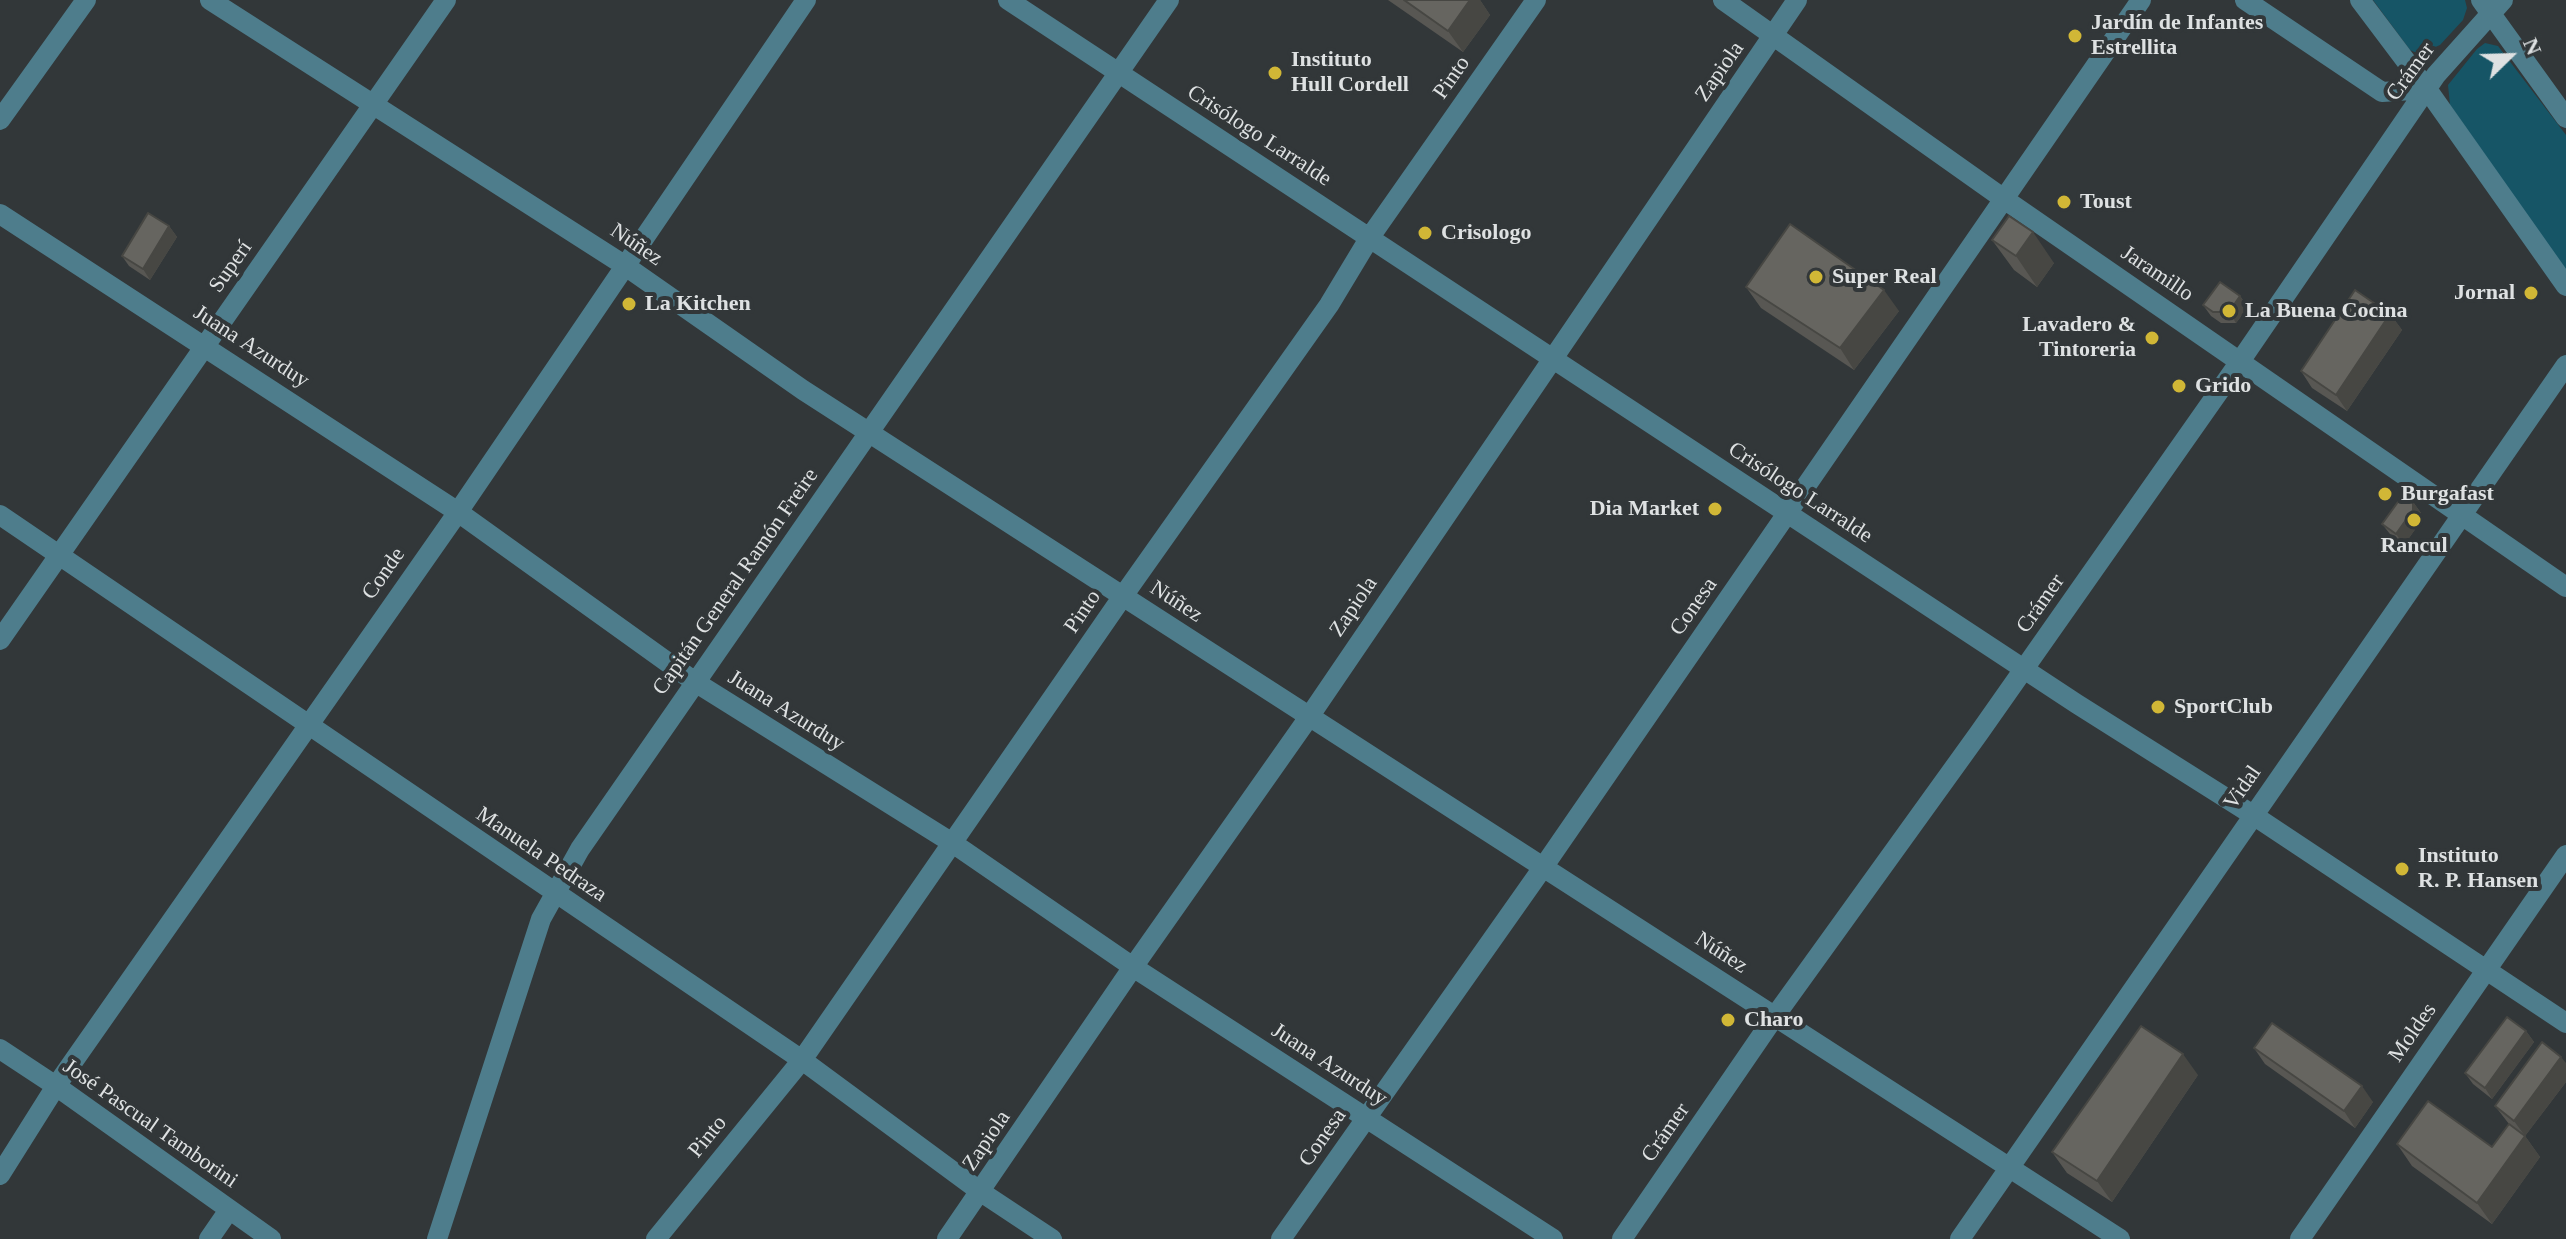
<!DOCTYPE html>
<meta charset="utf-8">
<style>
body{margin:0}
#map{position:relative;width:2566px;height:1239px;overflow:hidden;background:#323739;font-family:"Times New Roman",serif}
canvas{display:block}
.north{position:absolute;left:2470px;top:16px;width:80px;height:80px;-webkit-text-stroke:6px #323739;paint-order:stroke;rotate:67deg;font-size:22px;font-weight:700;line-height:32px;text-align:center;color:#dee1e2}
.north::after{content:'';display:block;margin:auto;width:28px;height:36px;background:#dee1e2;clip-path:polygon(50% 0,100% 100%,50% 72%,0 100%)}
</style>
<div id="map">
<canvas width="2566" height="1239"></canvas>
<div class="north">N</div>
</div>
<script>
const g = document.querySelector('canvas').getContext('2d');
g.lineJoin = 'round';
function fillPath(path, color) { g.fillStyle = color; g.fill(path, 'evenodd'); }
const toPath = rows => new Path2D(rows.map(r => 'M' + r).join(''));
function stroke(path, color, width, dash) { g.strokeStyle = color; g.lineWidth = width; g.lineCap = dash ? 'butt' : 'round'; g.setLineDash(dash || []); g.stroke(path); }
function write(font, color, halo, rows, align = 'center') {
  g.font = font + ' "Times New Roman",serif'; g.lineWidth = 8; g.setLineDash([]); g.textBaseline = 'middle'; g.strokeStyle = halo; g.fillStyle = color; for (const [text, x, y, turn = 0] of rows) {
    g.save(); g.translate(x, y); g.rotate((+turn || 0) * Math.PI / 180); g.textAlign = isNaN(turn) ? turn : align; if (halo) g.strokeText(text, 0, 0); g.fillText(text, 0, 0); g.restore();
  }
}
fillPath(toPath([
 [2373,0,2465,0,2467,8,2463,20,2440,45,2419,54,2410,50],
 [2485,43,2498,46,2566,135,2566,271,2450,105,2448,85,2477,49]
]), '#165566');
stroke(toPath([
 [210,0,624,265,803,390,2120,1239],
 [1008,0,2077,704,2253,815,2566,1023],
 [1723,0,2004,199,2566,587],
 [2245,0,2382,92,2427,89],
 [2360,0,2427,89,2566,286],
 [2481,0,2566,118],
 [0,120,86,0],
 [0,214,458,512,695,682,954,844,1133,967,1553,1239],
 [0,515,802,1060,981,1192,1052,1239],
 [0,640,446,0],
 [0,1049,56,1086,271,1239],
 [0,1175,56,1086,458,512,806,0],
 [209,1239,229,1210],
 [437,1239,541,919,580,849,1169,0],
 [656,1239,802,1060,1123,596,1329,305,1370,237,1536,0],
 [947,1239,1133,967,1309,717,1797,0],
 [1281,1239,1544,866,2141,0],
 [1622,1239,1775,1016,1979,733,2241,360,2436,75,2503,0],
 [1960,1239,2566,365],
 [2300,1239,2566,855]
]), '#4e7d8c', 20);
fillPath(toPath([
 [1388,0,1480,0,1490,15,1463,52],
 [169,226,177,237,150,280,129,266,122,256],
 [1992,240,2054,263,2037,287,2014,270],
 [1746,287,1899,311,1854,370,1761,308],
 [2240,296,2248,307,2236,323,2221,323,2211,316,2203,305],
 [2390,314,2402,330,2347,411,2312,388,2301,371],
 [2413,502,2421,513,2421,521,2404,545,2390,534,2382,524],
 [2526,1031,2534,1042,2492,1099,2473,1084,2465,1073],
 [2254,1048,2373,1102,2355,1128,2265,1064],
 [2566,1063,2566,1082,2525,1136,2540,1157,2492,1224,2412,1166,2397,1144,2492,1147,2509,1124,2495,1106],
 [2198,1075,2112,1202,2067,1173,2052,1152]
]), '#585753');
fillPath(toPath([
 [1470,0,1480,0,1490,15,1463,52,1448,31],
 [169,226,177,237,150,280,143,269],
 [2033,232,2054,263,2037,287,2016,256],
 [1884,290,1899,311,1854,370,1840,348],
 [2240,296,2248,307,2236,323,2229,312],
 [2390,314,2402,330,2347,411,2336,395],
 [2413,502,2421,513,2421,521,2404,545,2396,534],
 [2526,1031,2534,1042,2492,1099,2485,1088],
 [2183,1054,2198,1075,2112,1202,2097,1181],
 [2561,1057,2566,1063,2566,1082,2525,1136,2540,1157,2492,1224,2477,1203,2525,1136,2514,1121],
 [2362,1086,2373,1102,2355,1128,2344,1111]
]), '#474743');
const building = toPath([
 [1404,0,1470,0,1448,31,1404,0],
 [148,213,169,226,143,269,122,256,148,213],
 [2009,216,2033,232,2016,256,1992,240,2009,216],
 [1790,224,1884,290,1840,348,1746,287,1790,224],
 [2220,282,2240,296,2229,312,2213,312,2203,305,2220,282],
 [2355,290,2390,314,2336,395,2301,371,2355,290],
 [2403,495,2413,502,2413,510,2396,534,2382,524,2403,495],
 [2507,1017,2526,1031,2485,1088,2465,1073,2507,1017],
 [2272,1023,2362,1086,2344,1111,2254,1048,2272,1023],
 [2141,1026,2183,1054,2097,1181,2052,1152,2141,1026],
 [2542,1042,2561,1057,2514,1121,2495,1106,2542,1042],
 [2428,1101,2492,1147,2509,1124,2525,1136,2477,1203,2397,1144,2428,1101]
]);
fillPath(building, '#666560');
stroke(building, '#474743', 2);
for (const [x, y, r, color] of [
 [2075,36,8,"#d1b736"],
 [1275,73,8,"#d1b736"],
 [2064,202,8,"#d1b736"],
 [1425,233,8,"#d1b736"],
 [1816,277,8,"#d1b736"],
 [2531,293,8,"#d1b736"],
 [629,304,8,"#d1b736"],
 [2229,311,8,"#d1b736"],
 [2152,338,8,"#d1b736"],
 [2179,386,8,"#d1b736"],
 [2385,494,8,"#d1b736"],
 [1715,509,8,"#d1b736"],
 [2414,520,8,"#d1b736"],
 [2158,707,8,"#d1b736"],
 [2402,869,8,"#d1b736"],
 [1728,1020,8,"#d1b736"]
]) { const dot = new Path2D(); dot.arc(x, y, r, 0, 2 * Math.PI); g.fillStyle = color; g.fill(dot); stroke(dot, '#323739', 3); }
write('bold 22px', '#dee1e2', '#323739', [
 ["Jardín de Infantes",2091,23],
 ["Estrellita",2091,48],
 ["Instituto",1291,60],
 ["Hull Cordell",1291,85],
 ["Toust",2080,202],
 ["Crisologo",1441,233],
 ["Super Real",1832,277],
 ["Jornal",2515,293,"right"],
 ["La Kitchen",645,304],
 ["La Buena Cocina",2245,311],
 ["Lavadero &",2136,325,"right"],
 ["Tintoreria",2136,350,"right"],
 ["Grido",2195,386],
 ["Burgafast",2401,494],
 ["Dia Market",1699,509,"right"],
 ["Rancul",2414,546,"center"],
 ["SportClub",2174,707],
 ["Instituto",2418,856],
 ["R. P. Hansen",2418,881],
 ["Charo",1744,1020]
], 'left');
write('22px', '#dee1e2', '#323739', [
 ["Zapiola",1720,72,-55],
 ["Crámer",2411,72,-54],
 ["Pinto",1452,78,-55],
 ["Crisólogo Larralde",1259,136,33],
 ["Núñez",636,245,34],
 ["Superí",231,267,-55],
 ["Jaramillo",2157,274,34],
 ["Juana Azurduy",251,347,33],
 ["Crisólogo Larralde",1800,493,33],
 ["Conde",384,574,-55],
 ["Capitán General Ramón Freire",736,582,-55],
 ["Núñez",1176,602,33],
 ["Crámer",2041,604,-55],
 ["Zapiola",1354,607,-56],
 ["Conesa",1694,607,-55],
 ["Pinto",1083,612,-56],
 ["Juana Azurduy",786,711,32],
 ["Vidal",2243,788,-55],
 ["Manuela Pedraza",541,855,34],
 ["Núñez",1721,953,33],
 ["Moldes",2413,1033,-55],
 ["Juana Azurduy",1329,1065,33],
 ["José Pascual Tamborini",150,1124,35],
 ["Crámer",1666,1133,-55],
 ["Pinto",708,1137,-51],
 ["Conesa",1323,1138,-55],
 ["Zapiola",987,1141,-56]
]);
</script>
